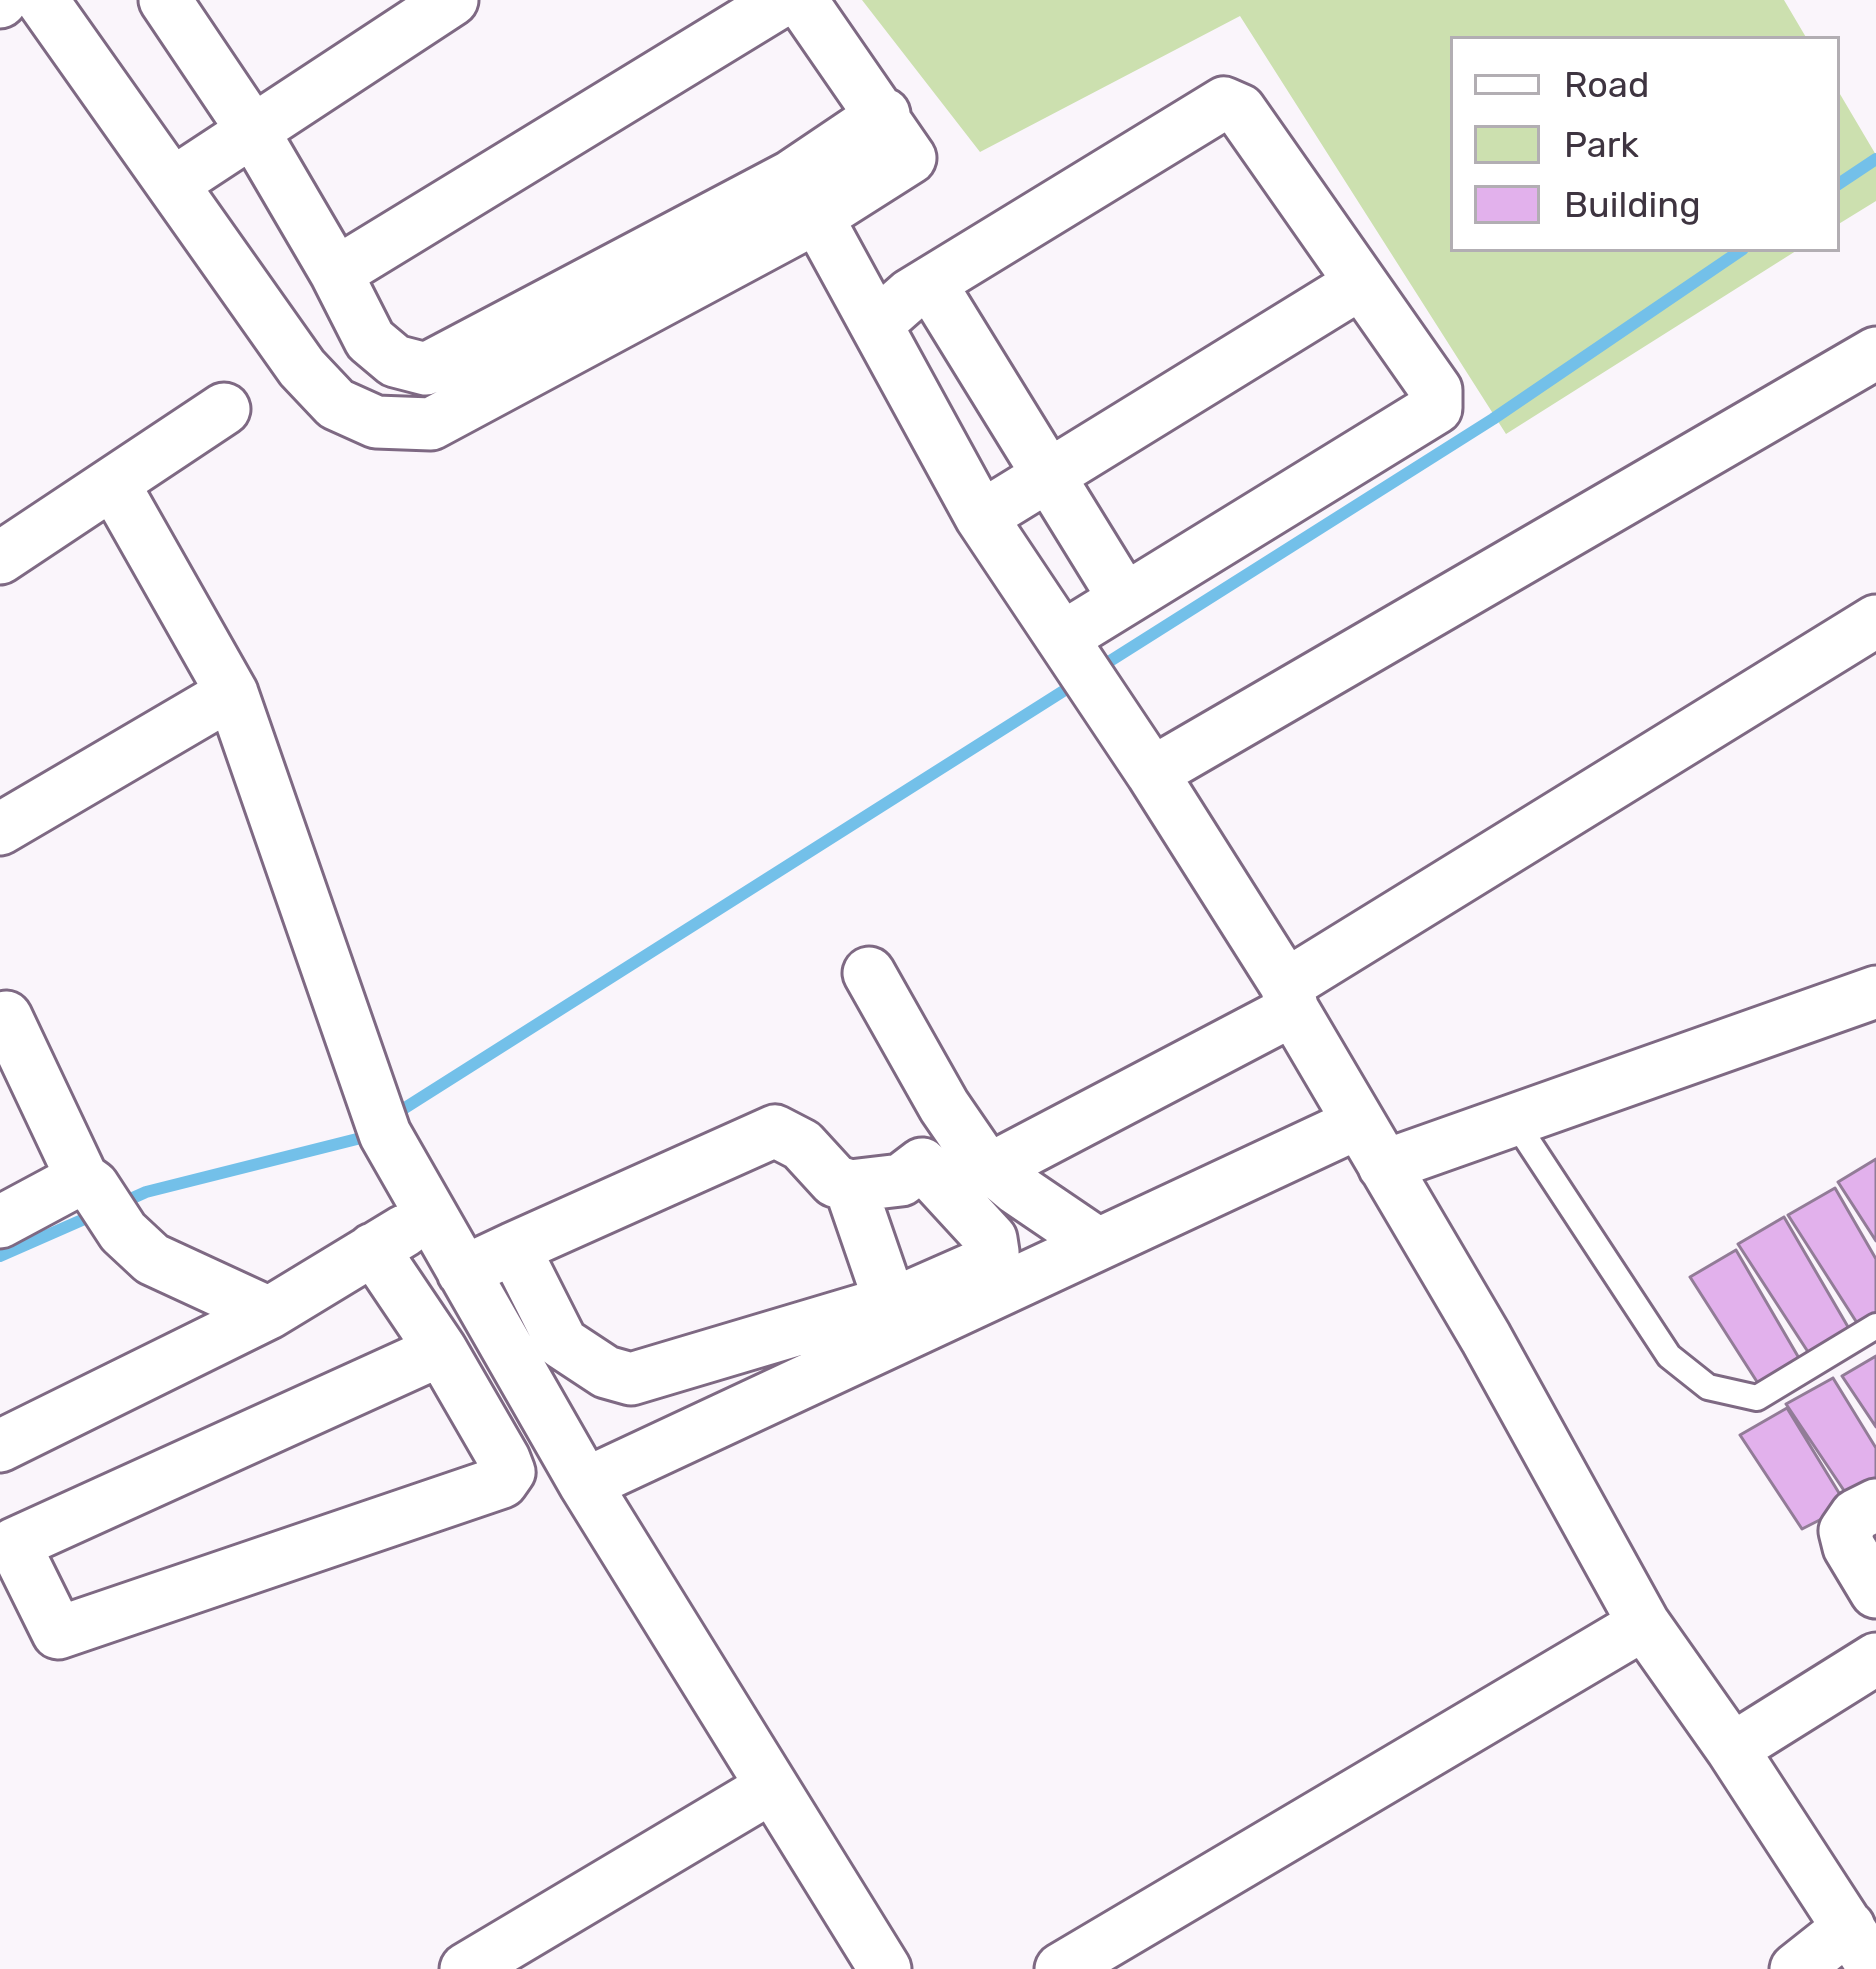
<!DOCTYPE html>
<style>
body{margin:0}
#map{position:relative;width:1876px;height:1969px;overflow:hidden;background:#faf5fb;font-family:Rubik,sans-serif}
canvas{display:block}
.legend{position:absolute;left:1450px;top:36px;width:390px;height:216px;box-sizing:border-box;background:#fff;border:3px solid #b2aeb3;margin:0;padding:15px 21px;list-style:none;font-size:36px;color:#3e3440}
.legend li{display:flex;align-items:center;gap:24px;height:60px}
.legend b{width:60px;border:3px solid #b2aeb3}
</style>
<div id="map">
<canvas width="1876" height="1969"></canvas>
<ul class="legend">
<li><b style="height:15px;background:#fff"></b>Road</li>
<li><b style="height:33px;background:#cce0af"></b>Park</li>
<li><b style="height:33px;background:#e2b1ec"></b>Building</li>
</ul>
</div>
<script>
const g = document.querySelector('canvas').getContext('2d');
g.lineJoin = 'round';
function fillPath(path, color) { g.fillStyle = color; g.fill(path, 'evenodd'); }
const toPath = rows => new Path2D(rows.map(r => 'M' + r).join(''));
function stroke(path, color, width, dash) { g.strokeStyle = color; g.lineWidth = width; g.lineCap = dash ? 'butt' : 'round'; g.setLineDash(dash || []); g.stroke(path); }
fillPath(toPath([
 [862,0,1784,0,1807,39,1453,39,1453,249,1799,249,1506,434,1240,16,980,152],
 [1837,89,1876,155,1876,201,1837,225]
]), '#cce0af');
stroke(toPath([
 [1837,185,1876,159],
 [1099,668,1493,419,1743,249],
 [389,1118,1076,683],
 [117,1205,146,1192,357,1139,372,1129],
 [0,1256,98,1213]
]), '#73c0e9', 12);
const building = toPath([
 [1876,1159,1876,1241,1838,1182,1876,1159],
 [1835,1188,1876,1259,1876,1317,1859,1326,1788,1215,1835,1188],
 [1784,1217,1851,1332,1810,1355,1738,1244,1784,1217],
 [1736,1250,1803,1365,1761,1388,1690,1277,1736,1250],
 [1876,1356,1876,1427,1842,1376,1876,1356],
 [1833,1378,1876,1448,1876,1484,1849,1498,1786,1404,1833,1378],
 [1787,1408,1847,1506,1802,1529,1740,1435,1787,1408]
]);
fillPath(building, '#e2b1ec');
stroke(building, '#927c97', 3);
const lane = toPath([
 [1514,1120,1669,1356,1708,1387,1757,1398,1876,1326]
]);
const street = toPath([
 [42,0,302,368,336,404,376,422,431,424,817,217,910,158,801,0],
 [165,0,253,131,336,273,370,340,395,361,426,369,792,176,884,114],
 [0,2,2,0],
 [172,184,452,0],
 [817,217,981,517,1152,773,1286,985,1293,1010,1486,1338,1644,1624,1732,1749,1875,1969],
 [336,273,783,0],
 [930,283,1124,598],
 [876,325,910,295,1224,103,1240,110,1436,390,1436,408,1062,638],
 [113,483,232,693,385,1134,585,1484,885,1969],
 [981,517,1361,283],
 [0,558,224,409],
 [1152,773,1876,353],
 [0,829,232,693],
 [869,973,944,1106,979,1157,1017,1189,1098,1244],
 [1286,985,1876,621],
 [0,1019,6,1017,82,1178],
 [1384,1166,1876,992],
 [992,1168,1293,1010],
 [850,1186,890,1302],
 [0,1222,82,1178,93,1186,123,1232,152,1259,269,1313,404,1231],
 [373,1249,441,1350,14,1544,58,1633,502,1482,509,1472,504,1459,441,1350],
 [463,1272,514,1248,775,1131,802,1145,835,1181,850,1186,901,1180,922,1164,991,1239,993,1252,979,1266,913,1295,631,1379,606,1372,562,1343,514,1248],
 [0,1446,269,1313],
 [585,1484,1358,1123],
 [1876,1505,1856,1515,1845,1531,1849,1547,1876,1592],
 [1732,1749,1876,1659],
 [466,1969,770,1788],
 [1061,1969,1644,1624],
 [1796,1969,1849,1927]
]);
stroke(lane, '#7e6983', 30);
stroke(street, '#7e6983', 57);
stroke(lane, '#fff', 24);
stroke(street, '#fff', 51);
</script>
